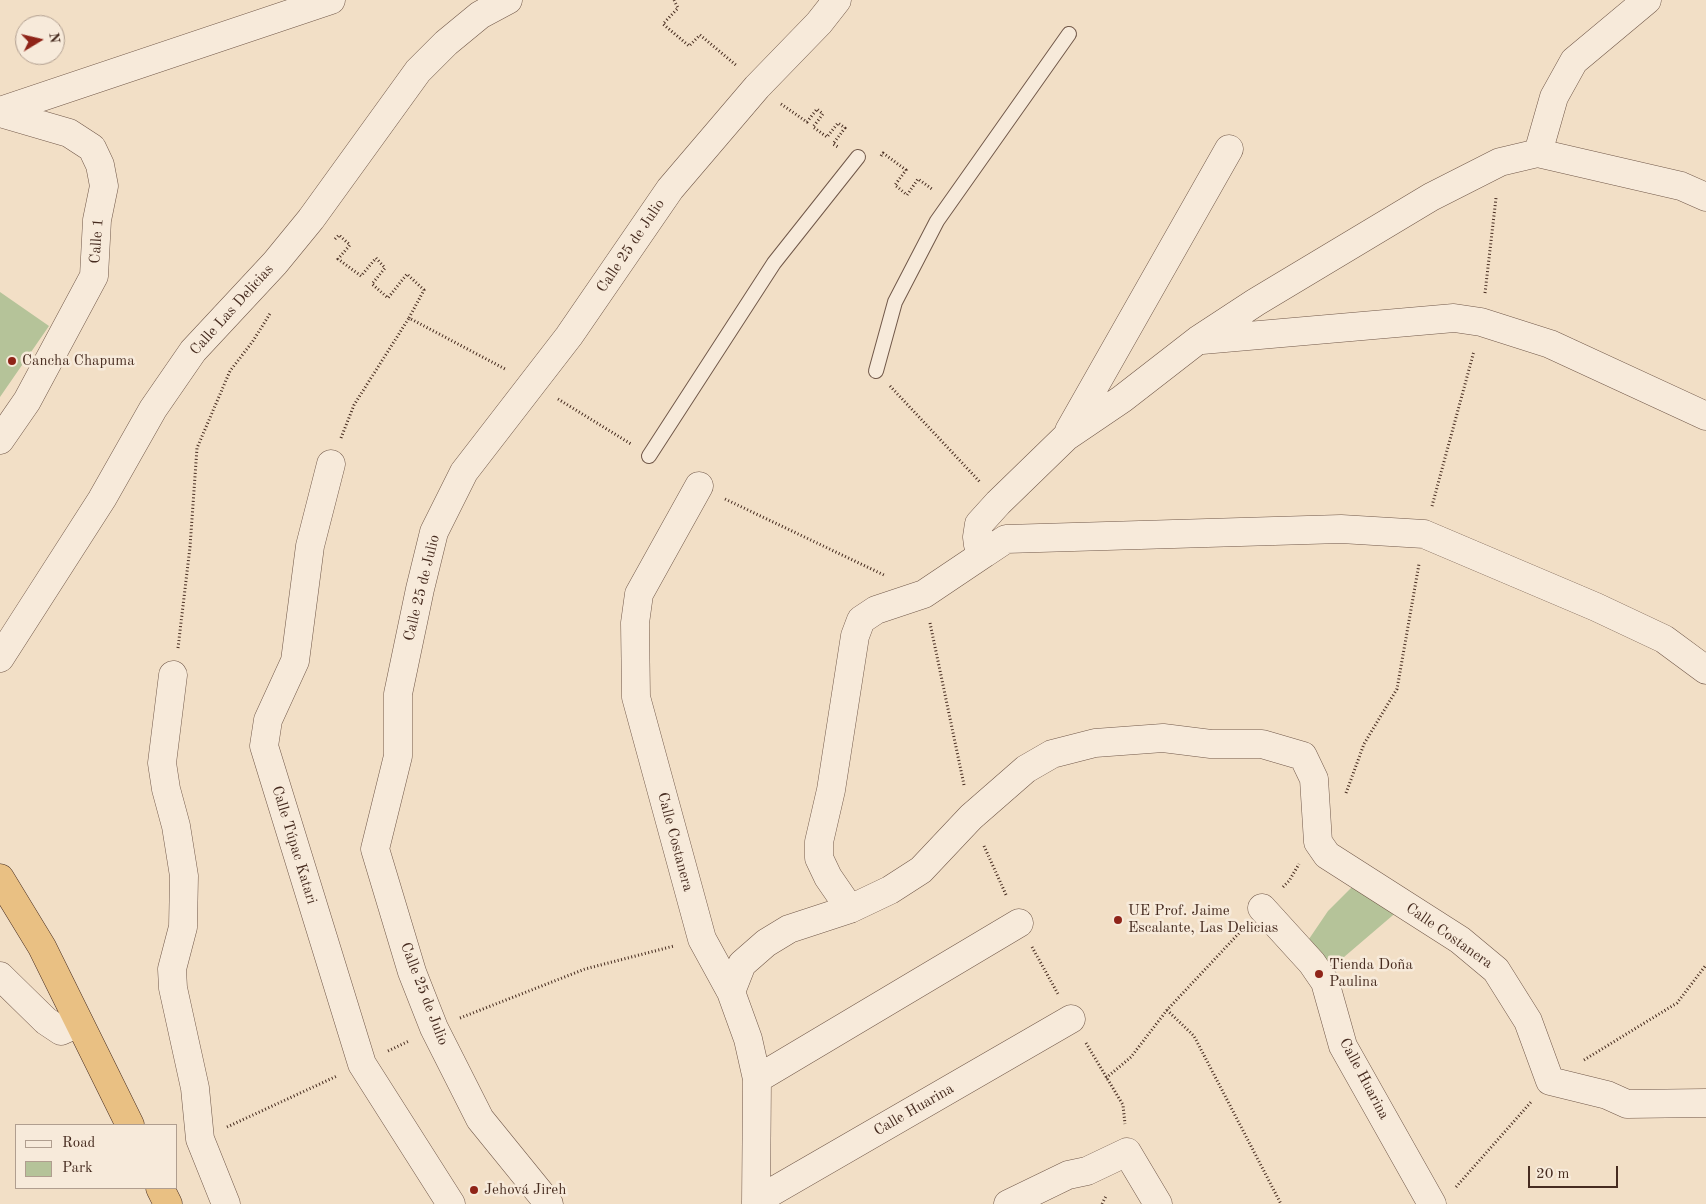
<!DOCTYPE html>
<meta charset="utf-8">
<style>
body{margin:0}
#map{position:relative;width:1706px;height:1204px;overflow:hidden;background:#f2dfc6;font-family:"Old Standard TT",serif}
canvas{display:block}
.legend{position:absolute;left:15px;top:1124px;width:162px;height:65px;box-sizing:border-box;background:#f7eada;border:1px solid #b09e8f;margin:0;padding:6px 9px;list-style:none;font-size:15px;color:#462b1f}
.legend li{display:flex;align-items:center;gap:10px;height:25px}
.legend b{width:25px;border:1px solid #b09e8f}
.north{position:absolute;left:15px;top:15px;width:50px;height:50px;box-sizing:border-box;background:#f7eada;border:1px solid #b09e8f;border-radius:50%;rotate:81deg;font-size:14px;font-weight:700;line-height:20px;text-align:center;color:#462b1f}
.north::after{content:'';display:block;margin:auto;width:18px;height:22px;background:#8f2418;clip-path:polygon(50% 0,100% 100%,50% 72%,0 100%)}
.scale{position:absolute;left:1528px;top:1166px;width:90px;height:22px;box-sizing:border-box;border:2px solid #462b1f;border-top:0;padding-left:6px;font-size:15px;line-height:18px;white-space:nowrap;color:#462b1f;-webkit-text-stroke:4px #f7eada;paint-order:stroke}
</style>
<div id="map">
<canvas width="1706" height="1204"></canvas>
<ul class="legend">
<li><b style="height:6px;background:#f7eada"></b>Road</li>
<li><b style="height:14px;background:#b5c399"></b>Park</li>
</ul>
<div class="north">N</div>
<div class="scale">20 m</div>
</div>
<script>
const g = document.querySelector('canvas').getContext('2d');
g.lineJoin = 'round';
function fillPath(path, color) { g.fillStyle = color; g.fill(path, 'evenodd'); }
const toPath = rows => new Path2D(rows.map(r => 'M' + r).join(''));
function stroke(path, color, width, dash) { g.strokeStyle = color; g.lineWidth = width; g.lineCap = dash ? 'butt' : 'round'; g.setLineDash(dash || []); g.stroke(path); }
function write(font, color, halo, rows, align = 'center') {
  g.font = font + ' "Old Standard TT",serif'; g.lineWidth = 5; g.setLineDash([]); g.textBaseline = 'middle'; g.strokeStyle = halo; g.fillStyle = color; for (const [text, x, y, turn = 0] of rows) {
    g.save(); g.translate(x, y); g.rotate((+turn || 0) * Math.PI / 180); g.textAlign = isNaN(turn) ? turn : align; if (halo) g.strokeText(text, 0, 0); g.fillText(text, 0, 0); g.restore();
  }
}
fillPath(toPath([
 [0,292,49,326,0,397],
 [1358,881,1399,910,1330,969,1309,939,1328,911]
]), '#b5c399');
const lane = toPath([
 [876,371,895,302,937,221,1069,34],
 [649,456,774,263,858,157]
]);
const street = toPath([
 [0,111,331,0],
 [0,113,69,133,92,148,100,165,104,186,97,220,94,276,27,401,0,440],
 [1538,153,1554,97,1574,61,1647,0],
 [1706,197,1681,186,1538,153,1500,162,1431,197,1256,302,1198,340,1122,399,1066,437,998,503,979,524,977,537,978,545,985,553,1006,539,1341,529,1424,534,1596,607,1664,639,1706,670],
 [1202,340,1454,318,1481,322,1550,344,1706,416],
 [1069,431,1229,149],
 [331,464,310,546,295,661,268,720,264,746,362,1064,451,1204],
 [699,486,639,594,635,623,636,697,702,939,731,992,748,1039,757,1079,756,1204],
 [0,658,102,499,153,409,193,351,275,263,311,219,418,71,446,43,480,15,508,0],
 [173,675,162,763,166,789,176,826,184,876,183,927,172,969,173,988,195,1088,200,1139,226,1204],
 [1262,908,1312,963,1325,982,1343,1046,1432,1204],
 [850,909,828,877,819,858,819,842,831,790,855,636,861,620,876,610,924,594,985,553],
 [0,976,46,1021,61,1031,79,1023],
 [731,992,742,964,766,943,789,929,850,909,890,890,921,870,971,817,1026,769,1052,754,1095,743,1163,738,1211,744,1262,744,1303,756,1314,779,1318,842,1327,855,1460,940,1496,970,1528,1021,1550,1081,1607,1095,1627,1104,1706,1103],
 [757,1079,1019,923],
 [756,1201,1071,1019],
 [549,1204,480,1119,434,1028,412,972,375,849,398,756,398,694,420,589,434,532,464,472,569,336,670,189,757,87,819,23,837,0],
 [1008,1204,1068,1175,1087,1171,1127,1152,1158,1204]
]);
const highway = toPath([
 [0,878,42,947,130,1125],
 [160,1188,168,1204]
]);
stroke(lane, '#715849', 16);
stroke(street, '#715849', 29);
stroke(highway, '#462b1f', 29);
stroke(toPath([
 [674,0,678,8,663,24,689,46,700,35,737,66],
 [781,104,807,122,817,109,823,114,813,127,827,137,838,123,845,128,833,144,838,147],
 [881,156,883,153,906,170,895,185,907,195,918,179,932,189],
 [335,239,339,235,350,245,338,259,361,276,376,258,385,268,372,284,388,298,407,274,424,290,409,318,507,370],
 [1485,293,1496,198],
 [890,386,980,482],
 [558,399,631,444],
 [341,438,354,405,409,318],
 [725,499,886,576],
 [1432,506,1474,351],
 [930,623,964,785],
 [178,648,190,547,197,448,230,371,253,341,271,312],
 [1346,793,1364,744,1397,689,1419,564],
 [984,846,1007,897],
 [1283,887,1289,881,1299,864],
 [1032,947,1058,994],
 [1167,1010,1194,1036,1281,1204],
 [460,1018,585,969,674,946],
 [1086,1043,1123,1105,1125,1124],
 [388,1051,409,1041],
 [1584,1060,1677,1003,1706,965],
 [1106,1078,1131,1057,1167,1010,1242,930],
 [227,1127,337,1076],
 [1456,1187,1531,1102],
 [1102,1204,1106,1196]
]), '#462b1f', 3, [1, 2.5]);
stroke(lane, '#f7eada', 14);
stroke(street, '#f7eada', 28);
stroke(highway, '#e9c083', 28);
for (const [x, y, r, color] of [
 [12,361,5,"#8f2418"],
 [1118,920,5,"#8f2418"],
 [1319,974,5,"#8f2418"],
 [474,1190,5,"#8f2418"]
]) { const dot = new Path2D(); dot.arc(x, y, r, 0, 2 * Math.PI); g.fillStyle = color; g.fill(dot); stroke(dot, '#f7eada', 2); }
write('15px', '#462b1f', '#f7eada', [
 ["Calle 1",97,241,-86],
 ["Calle 25 de Julio",631,246,-56],
 ["Calle Las Delicias",232,310,-48],
 ["Calle 25 de Julio",422,588,-76],
 ["Calle Costanera",675,842,75],
 ["Calle Túpac Katari",294,845,73],
 ["Calle Costanera",1449,936,35],
 ["Calle 25 de Julio",424,994,69],
 ["Calle Huarina",1364,1079,62],
 ["Calle Huarina",914,1110,-30]
]);
write('15px', '#462b1f', '#f7eada', [
 ["Cancha Chapuma",22,361],
 ["UE Prof. Jaime",1128,911],
 ["Escalante, Las Delicias",1128,928],
 ["Tienda Doña",1329,965],
 ["Paulina",1329,982],
 ["Jehová Jireh",484,1190]
], 'left');
</script>
